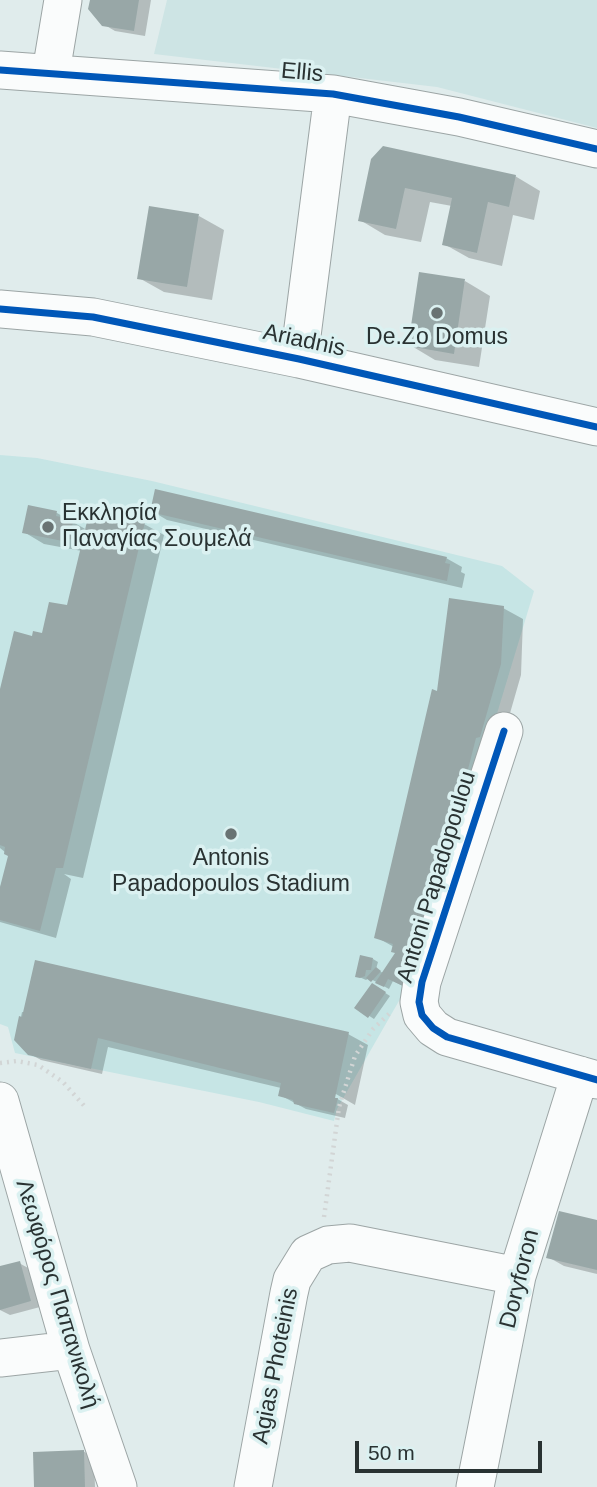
<!DOCTYPE html>
<meta charset="utf-8">
<style>
body{margin:0}
#map{position:relative;width:597px;height:1487px;overflow:hidden;background:#e0ecec;font-family:Helvetica,sans-serif}
canvas{display:block}
.scale{position:absolute;left:355px;top:1441px;width:187px;height:32px;box-sizing:border-box;border:4px solid #293232;border-top:0;padding-left:9px;font-size:21px;line-height:24px;white-space:nowrap;color:#293232;-webkit-text-stroke:5px #dbf1f1;paint-order:stroke}
</style>
<div id="map">
<canvas width="597" height="1487"></canvas>
<div class="scale">50 m</div>
</div>
<script>
const g = document.querySelector('canvas').getContext('2d');
g.lineJoin = 'round';
function fillPath(path, color) { g.fillStyle = color; g.fill(path, 'evenodd'); }
const toPath = rows => new Path2D(rows.map(r => 'M' + r).join(''));
function stroke(path, color, width, dash) { g.strokeStyle = color; g.lineWidth = width; g.lineCap = dash ? 'butt' : 'round'; g.setLineDash(dash || []); g.stroke(path); }
function write(font, color, halo, rows, align = 'center') {
  g.font = font + ' Helvetica,sans-serif'; g.lineWidth = 7; g.setLineDash([]); g.textBaseline = 'middle'; g.strokeStyle = halo; g.fillStyle = color; for (const [text, x, y, turn = 0] of rows) {
    g.save(); g.translate(x, y); g.rotate((+turn || 0) * Math.PI / 180); g.textAlign = isNaN(turn) ? turn : align; if (halo) g.strokeText(text, 0, 0); g.fillText(text, 0, 0); g.restore();
  }
}
fillPath(toPath([
 [167,0,597,0,597,128,437,87,154,54]
]), '#cde4e4');
fillPath(toPath([
 [0,455,37,458,152,481,502,566,534,591,423,959,337,1109,334,1121,259,1102,15,1053,8,1027,0,1024]
]), '#c6e5e5');
fillPath(toPath([
 [92,0,151,0,145,36,115,31,103,24],
 [373,160,515,176,540,191,534,220,513,215,502,266,469,258,444,244,452,206,430,202,421,242,385,235,360,220],
 [199,216,224,230,212,300,164,292,139,278],
 [465,281,490,296,479,367,435,360,410,345],
 [29,507,57,513,87,530,144,524,164,535,83,878,64,874,71,879,56,938,0,922,0,888,10,856,0,848,0,697,33,638,43,635,68,608,82,551,44,544,24,532],
 [152,511,446,558,462,567,461,572,465,574,462,588,167,520],
 [503,608,523,619,521,675,500,748,423,996,393,981,389,989,369,978,366,980,357,976,373,959,378,962,376,969,383,973,397,953,394,947,376,937,439,693],
 [373,985,390,996,374,1019,357,1008],
 [22,1012,348,1034,368,1045,355,1105,329,1090,327,1093,348,1105,345,1118,306,1109,280,1095,281,1088,108,1047,102,1074,41,1060,30,1054,16,1040],
 [597,1221,597,1274,564,1266,548,1257],
 [19,1263,30,1269,40,1307,10,1315,0,1310,0,1268],
 [83,1451,94,1458,95,1487,36,1487]
]), '#0003');
fillPath(toPath([
 [90,0,139,0,134,31,102,26,88,9],
 [383,146,516,175,509,207,488,202,477,253,442,245,452,198,405,188,396,229,358,221,371,159],
 [149,206,199,214,187,287,137,279],
 [419,272,465,279,454,354,408,346],
 [155,489,447,557,445,563,450,564,447,581,150,512],
 [28,505,57,511,56,516,71,519,70,521,73,522,71,531,75,532,73,540,68,539,68,542,22,533],
 [90,509,145,522,63,868,56,868,40,931,0,920,0,887,8,856,4,854,5,847,0,845,0,689,14,631,32,636,33,631,42,633,49,602,67,605],
 [449,598,504,606,501,664,480,737,476,738,423,945,403,986,388,979,384,987,375,983,395,953,391,952,393,944,374,938,432,689,437,691],
 [360,955,373,958,371,970,366,970,365,976,360,978,355,977],
 [35,960,349,1032,335,1098,338,1098,334,1113,294,1104,293,1100,278,1096,281,1083,98,1038,91,1069,28,1055,14,1040,19,1016,22,1017],
 [376,967,381,971,371,982,366,978],
 [372,983,386,992,368,1018,354,1008],
 [559,1211,597,1220,597,1270,546,1258],
 [20,1261,31,1301,0,1310,0,1266],
 [84,1450,85,1487,34,1487,33,1452]
]), '#98a7a7');
const minor = toPath([
 [0,70,333,94,459,117,597,149],
 [51,72,63,0],
 [0,309,93,317,299,359,597,427],
 [299,359,333,94],
 [504,731,422,982,419,1002,422,1015,433,1028,447,1037,597,1080],
 [0,1101,71,1350,118,1487],
 [0,1358,71,1350],
 [253,1487,289,1293,292,1280,308,1254,328,1245,350,1243,517,1276],
 [475,1487,517,1276,580,1075]
]);
stroke(minor, '#9ca5a5', 39);
stroke(toPath([
 [0,1063,17,1061,38,1065,63,1082,87,1109],
 [324,1217,339,1107,355,1056,373,1029,391,1012]
]), '#d2d5d5', 4.5, [2, 5]);
stroke(minor, '#fafcfc', 37);
stroke(toPath([
 [0,70,333,94,459,117,597,149],
 [0,309,93,317,299,359,597,427],
 [504,731,422,982,419,1002,422,1015,433,1028,447,1037,597,1080]
]), '#0057b8', 7);
for (const [x, y, r, color] of [
 [437,313,7,"#697373"],
 [48,527,7,"#697373"],
 [231,834,7,"#697373"]
]) { const dot = new Path2D(); dot.arc(x, y, r, 0, 2 * Math.PI); g.fillStyle = color; g.fill(dot); stroke(dot, '#dbf1f1', 2.5); }
write('23px', '#293232', '#dbf1f1', [
 ["Ellis",302,73,5],
 ["Ariadnis",304,341,12],
 ["Antoni Papadopoulou",437,877,-73],
 ["Doryforon",520,1279,-76],
 ["Λεωφόρος Παπανικολή",57,1294,73],
 ["Agias Photeinis",276,1366,-79]
]);
write('23px', '#293232', '#dbf1f1', [
 ["De.Zo Domus",437,338],
 ["Εκκλησία",62,514,"left"],
 ["Παναγίας Σουμελά",62,540,"left"],
 ["Antonis",231,859],
 ["Papadopoulos Stadium",231,885]
]);
</script>
